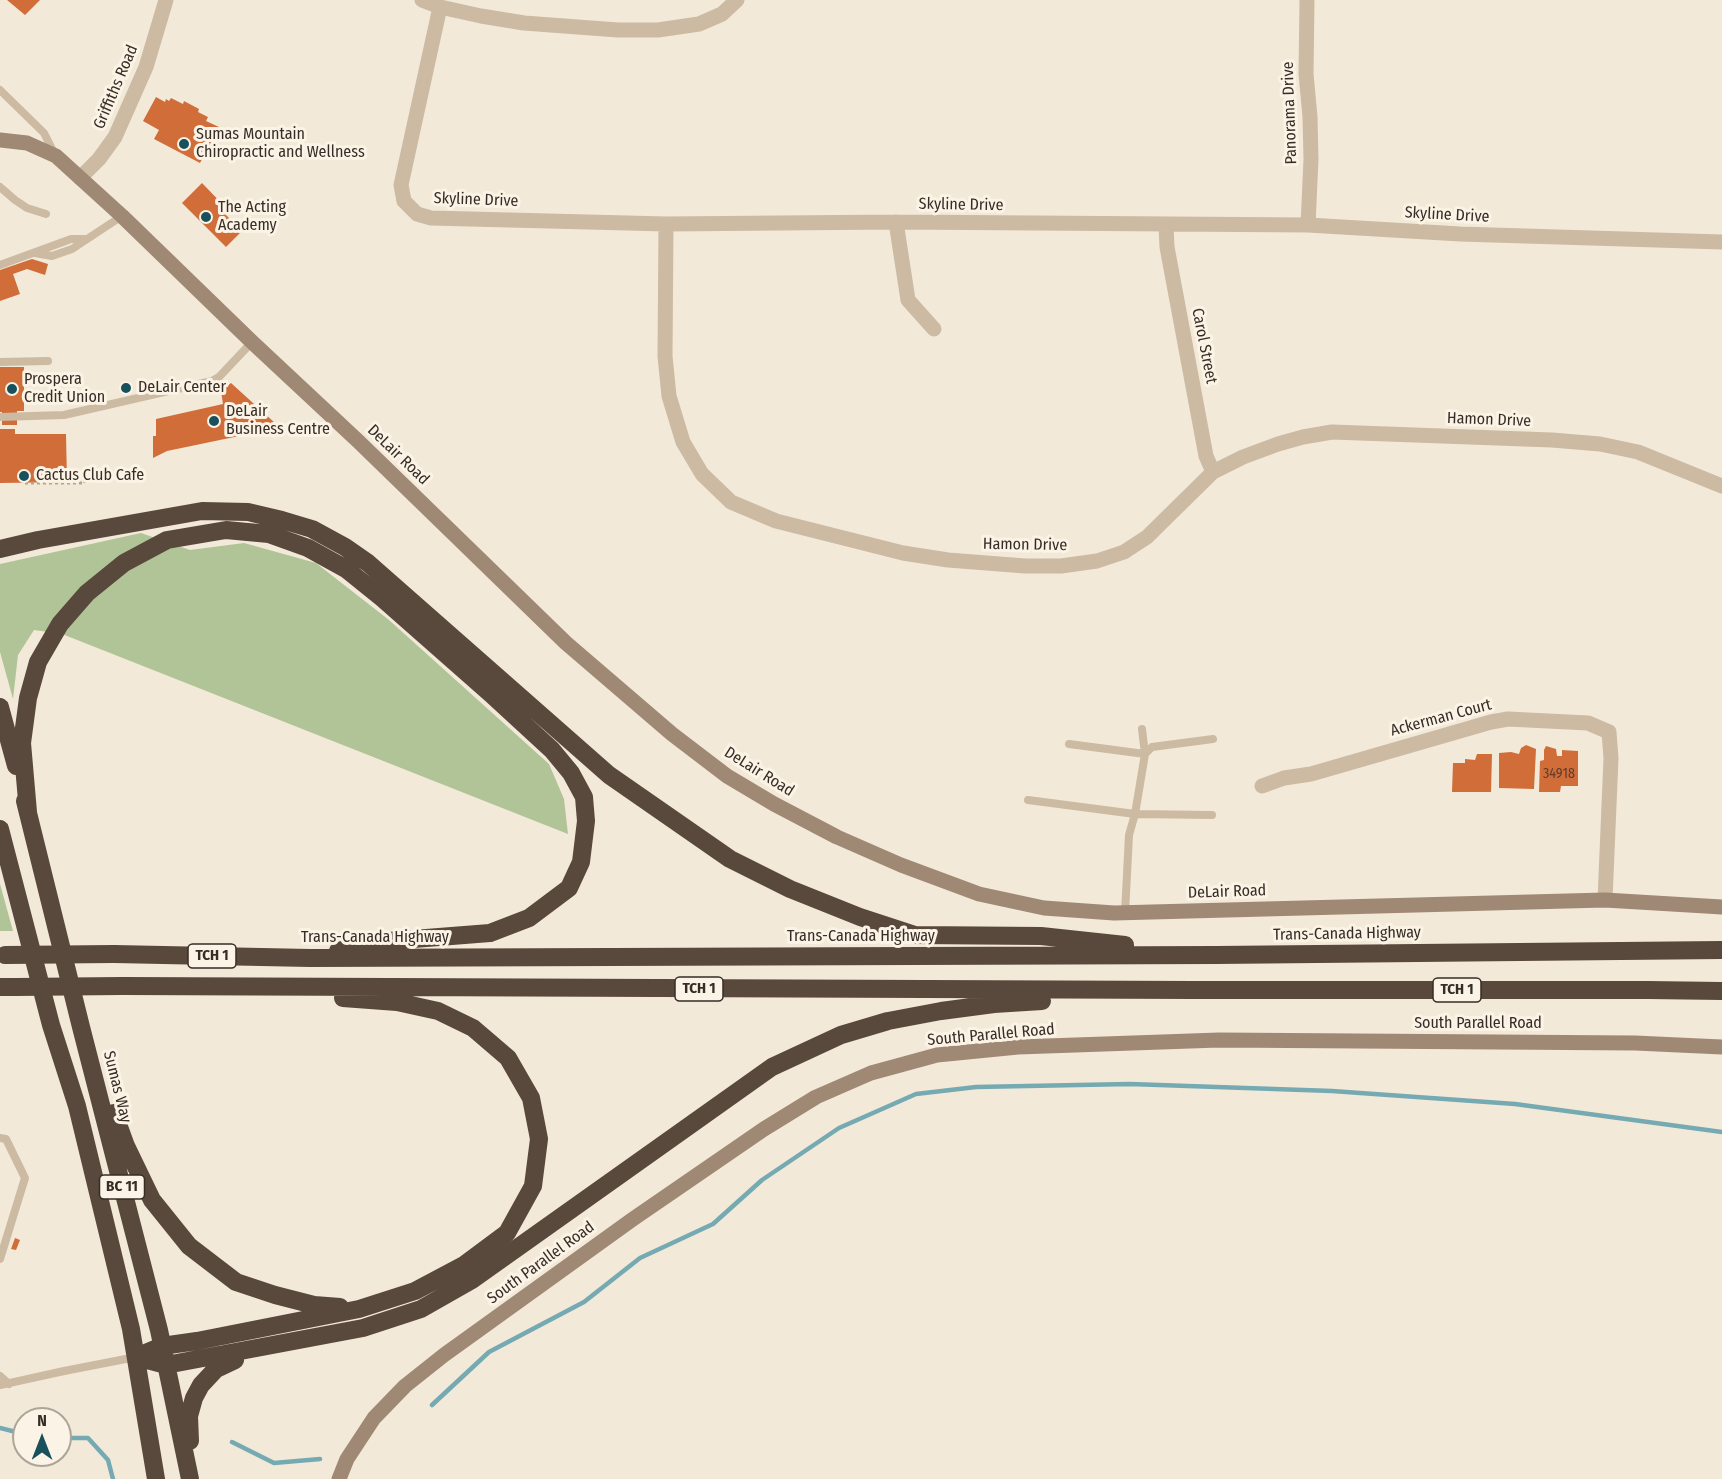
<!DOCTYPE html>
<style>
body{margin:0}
#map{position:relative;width:1722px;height:1479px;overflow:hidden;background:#f3e9d8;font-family:"Fira Sans Condensed",sans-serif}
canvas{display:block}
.north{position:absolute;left:12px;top:1407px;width:60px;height:60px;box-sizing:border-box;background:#fbf3e5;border:2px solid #ada499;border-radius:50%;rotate:0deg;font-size:16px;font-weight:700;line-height:24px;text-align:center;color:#372d26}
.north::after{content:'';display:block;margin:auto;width:21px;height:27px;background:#18505c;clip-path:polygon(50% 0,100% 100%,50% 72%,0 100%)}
</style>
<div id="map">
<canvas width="1722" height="1479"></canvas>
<div class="north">N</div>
</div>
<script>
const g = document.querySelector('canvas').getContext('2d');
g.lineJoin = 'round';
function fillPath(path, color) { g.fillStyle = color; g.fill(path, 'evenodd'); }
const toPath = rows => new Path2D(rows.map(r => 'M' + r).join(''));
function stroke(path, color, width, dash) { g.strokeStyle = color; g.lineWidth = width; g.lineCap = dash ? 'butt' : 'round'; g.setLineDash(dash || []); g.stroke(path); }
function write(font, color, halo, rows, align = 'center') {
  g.font = font + ' "Fira Sans Condensed",sans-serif'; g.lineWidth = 6; g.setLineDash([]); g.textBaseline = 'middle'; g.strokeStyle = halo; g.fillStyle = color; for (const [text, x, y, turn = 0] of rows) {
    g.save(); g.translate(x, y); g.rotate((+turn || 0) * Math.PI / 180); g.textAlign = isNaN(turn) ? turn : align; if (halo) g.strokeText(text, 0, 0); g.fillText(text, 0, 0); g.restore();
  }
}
fillPath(toPath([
 [141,533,190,550,244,543,316,563,389,620,549,764,564,799,568,834,62,634,34,630,18,655,13,699,0,652,0,564],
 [0,884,13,931,0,931]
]), '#b0c497');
stroke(toPath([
 [432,1405,489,1352,584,1302,640,1258,713,1224,762,1180,839,1128,916,1094,976,1087,1130,1084,1332,1091,1515,1104,1722,1132],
 [0,1428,24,1434],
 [60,1438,88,1438,108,1460,113,1479],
 [232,1442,274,1463,320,1459]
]), '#75aab3', 4.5);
fillPath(toPath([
 [7,0,40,0,25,15],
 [156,97,165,102,166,99,169,101,171,98,183,104,184,101,199,109,198,112,208,117,206,121,219,127,200,163,154,139,159,130,143,121],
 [202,183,229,211,226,215,242,231,226,247,182,203],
 [32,259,48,264,45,275,27,269,13,274,20,294,0,301,0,270],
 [0,367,24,367,24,411,17,411,17,425,2,425,2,412,0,412],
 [231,383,275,423,268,430,167,451,153,458,153,436,156,436,156,419,223,404,221,391],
 [0,429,15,429,15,434,66,434,67,482,0,483],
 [1526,745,1536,749,1534,789,1499,788,1499,753,1511,752,1519,754,1521,748],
 [1546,746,1556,749,1557,756,1562,756,1562,750,1578,751,1578,786,1561,786,1560,792,1539,792,1540,761,1544,760,1544,750],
 [1477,754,1492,754,1491,792,1452,792,1453,763,1465,763,1465,759,1475,760],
 [15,1238,20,1240,16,1250,11,1249]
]), '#d06d39');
stroke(toPath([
 [25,483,85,483,85,479,92,477]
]), '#b8a48d', 3, [3, 3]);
stroke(toPath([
 [0,90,44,133,55,155],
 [0,187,15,200,27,208,46,214],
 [35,253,52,256,72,249,122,216],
 [0,265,71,239,85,239],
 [0,362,48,361],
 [0,417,64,415,212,381,219,377,252,342],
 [1069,744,1145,754,1152,747,1213,739],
 [1028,800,1135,814,1212,815],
 [1125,913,1129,835,1135,814,1145,754,1142,729],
 [0,1138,6,1139,25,1178,0,1259],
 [0,1376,9,1384],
 [0,1385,64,1371,136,1357]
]), '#ccbaa3', 8);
stroke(toPath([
 [422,0,440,7,481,16,524,23,618,30,658,30,699,24,722,14,737,0],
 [1307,0,1306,74,1310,117,1311,159,1308,225],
 [440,7,401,185,404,201,417,214,431,218,666,224,896,222,1308,225,1460,234,1722,242],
 [80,178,99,159,115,137,146,67,166,0],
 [896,222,908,300,934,329],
 [666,224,665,356,669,396,683,442,702,474,731,502,776,521,903,553,948,560,1025,566,1061,566,1097,561,1124,552,1147,537,1213,472,1243,457,1278,444,1303,437,1332,432,1552,440,1600,444,1638,452,1722,486],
 [1166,225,1167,247,1206,456,1213,472],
 [1262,786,1284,778,1311,774,1491,722,1508,719,1588,723,1609,732,1611,758,1605,900]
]), '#ccbaa3', 15);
stroke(toPath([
 [0,140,27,143,56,156,122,216,252,342,358,441,566,643,672,734,727,776,774,804,837,837,901,865,979,894,1044,908,1114,913,1605,900,1722,907],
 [339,1479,347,1459,374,1418,405,1386,444,1355,633,1219,764,1129,816,1097,871,1073,937,1055,1018,1047,1219,1040,1635,1043,1722,1047]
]), '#a08974', 15);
stroke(toPath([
 [0,549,38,540,202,511,248,512,282,520,312,529,345,547,368,563,609,775,730,859,790,889,860,917,915,935,1041,936,1125,945],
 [0,707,16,766],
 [25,801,81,1027,159,1330,190,1479],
 [28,812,22,743,28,698,38,662,60,624,87,593,124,563,167,540,226,530,269,534,308,548,346,569,382,598,491,694,552,750,571,773,584,797,586,821,581,862,569,888,529,918,490,933,375,942,338,951],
 [0,829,51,1025,77,1106,131,1329,156,1479],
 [114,954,310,958,1216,955,1722,950],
 [122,986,1193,990,1648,990,1722,991],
 [0,987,15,987],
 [114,1113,126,1146,152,1200,189,1246,236,1282,275,1295,314,1305,340,1307],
 [136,1357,166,1365,363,1328,421,1309,472,1280,772,1067,841,1035,888,1021,941,1011,994,1004,1042,1001],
 [136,1357,162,1346,197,1341,359,1309,415,1291,464,1265,507,1233,533,1186,539,1139,531,1098,508,1058,473,1028,438,1011,397,1002,343,998],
 [190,1441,189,1416,194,1398,201,1385,216,1369,235,1360]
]), '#59483c', 18);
stroke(toPath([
 [5,955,114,954],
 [15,987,122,986]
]), '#59483c', 18);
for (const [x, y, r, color] of [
 [184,144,6,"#18505c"],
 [206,217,6,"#18505c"],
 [126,388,6,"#18505c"],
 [12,389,6,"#18505c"],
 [214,421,6,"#18505c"],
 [24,476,6,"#18505c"]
]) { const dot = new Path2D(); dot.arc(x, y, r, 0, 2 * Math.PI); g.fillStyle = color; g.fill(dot); stroke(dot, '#fbf3e5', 2); }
write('14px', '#5d3d2b', null, [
 ["34918",1559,774]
]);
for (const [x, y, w] of [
 [212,956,48],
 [699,989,48],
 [1457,990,48],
 [122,1187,45]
]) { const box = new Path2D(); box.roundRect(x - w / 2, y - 12, w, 24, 4.5); g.fillStyle = '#fbf3e5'; g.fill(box); stroke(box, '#372d26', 1.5); }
write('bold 15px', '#372d26', null, [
 ["TCH 1",212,956],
 ["TCH 1",699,989],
 ["TCH 1",1457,990],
 ["BC 11",122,1187]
]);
write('16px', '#372d26', '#fbf3e5', [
 ["Griffiths Road",116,87,-67],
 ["Panorama Drive",1290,113,-92],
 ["Skyline Drive",476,200,2],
 ["Skyline Drive",961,205,1],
 ["Skyline Drive",1447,215,3],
 ["Carol Street",1204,346,79],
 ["Hamon Drive",1489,420,2],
 ["DeLair Road",398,455,44],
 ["Hamon Drive",1025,545,1],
 ["Ackerman Court",1441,718,-15],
 ["DeLair Road",759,772,32],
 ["DeLair Road",1227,892,-2],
 ["Trans-Canada Highway",1347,934,-1],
 ["Trans-Canada Highway",861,937],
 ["Trans-Canada Highway",375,938],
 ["South Parallel Road",1478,1024],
 ["South Parallel Road",991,1035,-5],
 ["Sumas Way",117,1087,76],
 ["South Parallel Road",541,1263,-36]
]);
write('16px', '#372d26', '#fbf3e5', [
 ["Sumas Mountain",196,135],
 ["Chiropractic and Wellness",196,153],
 ["The Acting",218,208],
 ["Academy",218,226],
 ["Prospera",24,380],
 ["Credit Union",24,398],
 ["DeLair Center",138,388],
 ["DeLair",226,412],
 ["Business Centre",226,430],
 ["Cactus Club Cafe",36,476]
], 'left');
</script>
